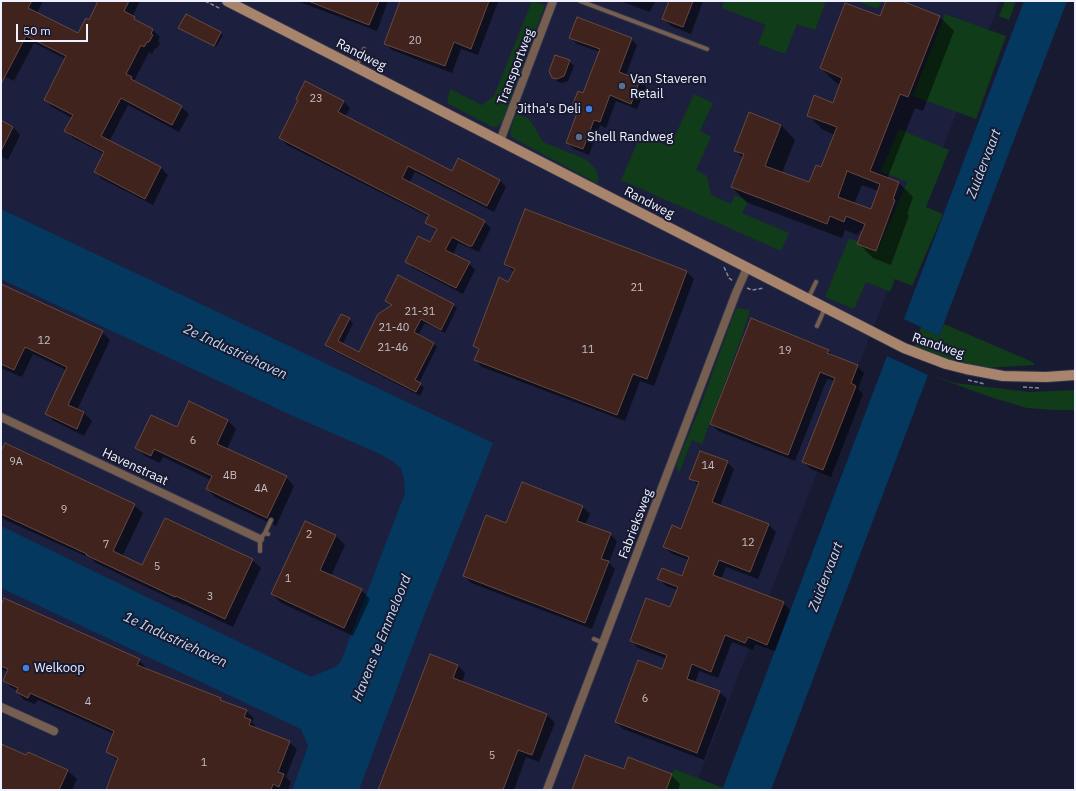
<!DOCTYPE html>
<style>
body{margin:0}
#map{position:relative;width:1076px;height:791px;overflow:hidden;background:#171a31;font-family:"IBM Plex Sans",sans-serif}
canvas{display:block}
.frame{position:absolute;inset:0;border:2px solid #eff1ff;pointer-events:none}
.scale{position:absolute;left:16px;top:24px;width:72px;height:18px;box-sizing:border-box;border:2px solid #eff1ff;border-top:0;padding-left:5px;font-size:12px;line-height:14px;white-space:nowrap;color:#eff1ff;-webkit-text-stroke:3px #171a31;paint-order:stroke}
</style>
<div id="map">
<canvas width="1076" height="791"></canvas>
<div class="frame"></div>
<div class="scale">50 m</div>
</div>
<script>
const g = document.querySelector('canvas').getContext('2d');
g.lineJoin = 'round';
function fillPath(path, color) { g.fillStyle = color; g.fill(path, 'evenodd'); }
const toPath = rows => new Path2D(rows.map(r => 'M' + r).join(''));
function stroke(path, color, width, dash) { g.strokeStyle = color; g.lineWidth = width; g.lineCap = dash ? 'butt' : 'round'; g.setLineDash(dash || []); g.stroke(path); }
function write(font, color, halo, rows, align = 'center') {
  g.font = font + ' "IBM Plex Sans",sans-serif'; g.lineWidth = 4; g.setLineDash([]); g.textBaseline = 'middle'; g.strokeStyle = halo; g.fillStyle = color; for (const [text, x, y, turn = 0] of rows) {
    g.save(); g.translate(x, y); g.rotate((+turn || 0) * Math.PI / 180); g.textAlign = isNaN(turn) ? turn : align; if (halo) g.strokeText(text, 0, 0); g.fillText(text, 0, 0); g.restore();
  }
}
fillPath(toPath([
 [1,1,1000,1,694,790,1,790]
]), '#1c1f3d');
fillPath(toPath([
 [532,1,545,5,502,122,497,127,492,127,447,103,450,89,482,105,494,96],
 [724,1,826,1,815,30,797,24,785,54,758,44,766,25,722,8],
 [856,1,881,1,878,9],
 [1005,1,1016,1,1009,20,999,16],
 [945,14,1006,36,976,119,913,96],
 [694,94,713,103,700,131,711,137,696,170,707,176,711,195,731,204,735,195,748,201,742,213,789,233,781,251,621,180,641,134,670,147],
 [516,114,528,118,532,123,543,142,585,159,591,164,596,170,598,176,598,184,511,137,510,131],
 [899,129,949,150,926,207,943,214,912,286,895,279,890,292,866,282,854,309,825,297,849,238,878,250,907,182,881,171],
 [737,308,750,310,741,339,702,444,692,440,679,473,676,465,699,410,735,311],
 [944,324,1033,362,1035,365,985,368,946,360,914,347,921,327,939,336],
 [930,375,955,383,1029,392,1075,390,1075,410,1053,410,1027,408,987,396],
 [674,769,723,788,722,790,665,790]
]), '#103c19');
fillPath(toPath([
 [1024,1,1067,1,939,336,904,319],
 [1,209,493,443,425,613,359,790,292,790,308,746,301,729,1,588,1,526,311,677,335,667,341,661,405,493,404,479,401,469,394,462,380,454,293,416,1,279],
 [887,356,928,375,771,790,722,790]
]), '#04385f');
fillPath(toPath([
 [1,1,43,1,37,13,78,35,89,21,100,1,140,1,132,17,140,23,153,30,160,37,158,41,160,43,156,49,155,48,152,54,149,52,134,81,181,107,189,114,179,132,128,105,109,142,161,168,168,175,153,205,102,179,95,172,104,154,73,138,65,131,72,118,52,107,45,100,66,59,34,43,14,81,1,75],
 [297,1,388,1,377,31],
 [401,1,497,1,498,2,478,55,461,49,452,73,392,50,385,43],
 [620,1,655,1,650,12],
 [670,1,703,1,691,34,671,26,664,19],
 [887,1,900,1,939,16,954,31,923,111,915,108,887,179,899,183,913,197,907,214,909,215,891,265,873,258,858,243,863,231,860,230,858,235,845,230,842,238,746,202,732,187,743,158,735,150,781,125,795,140,782,173,810,184,822,168,835,135,823,130,808,115,833,104,841,85,835,82,821,68,880,17],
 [862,185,878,191,871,211,854,204],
 [186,15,223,35,216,47,182,30],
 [570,37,631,39,637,45,626,75,640,81,646,87,637,109,616,101,606,128,600,125,589,155,574,149,567,143,577,116,571,110,584,94,600,52,577,44],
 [569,61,574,66,568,81,562,83,558,82,553,77],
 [343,101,350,108,345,117,452,172,500,180,506,187,494,212,415,172,409,183,484,222,491,228,479,252,458,243,453,255,469,263,475,270,463,294,413,268,406,262,431,244,437,231,426,223,429,217,287,145,280,138],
 [1,121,13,127,20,135,8,160,1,156],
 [526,211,687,272,694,279,654,386,640,381,625,421,482,367,475,360,479,351,474,346,514,272,506,264],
 [1,286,102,332,110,340,77,410,84,413,92,421,84,436,54,421,46,413,66,370,33,354,22,377,1,368],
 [386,301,453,304,457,308,445,333,425,323,418,335,433,343,437,347,419,383,424,388,420,396,330,349,326,345,349,319,353,323,343,344,359,353,392,306],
 [828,351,835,357,857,366,864,373,858,389,863,394,831,477,811,469,803,462,835,381,827,379,795,461,718,431,711,424],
 [228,421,236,429,227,449,286,477,294,486,276,526,215,497,207,489,211,480,163,457,160,463,145,456,137,448,177,429],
 [1,453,134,505,143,513,122,557,143,566,252,560,261,568,233,627,184,604,184,605,96,563,92,559,1,518],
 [727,462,734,469,720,506,769,525,776,532,758,579,726,567,721,580,783,603,790,610,775,651,755,644,753,650,732,642,718,678,699,671,695,683,719,692,727,699,704,760,623,729,616,722,663,671,667,659,638,648,631,640,671,608,678,590,666,586,659,579,683,577,689,560,672,554,664,547,682,530,698,485,691,478],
 [582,506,590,514,585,525,610,534,617,541,609,563,615,569,592,629,471,583,464,576,507,524],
 [306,522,336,536,345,545,331,576,361,590,370,599,353,636,281,603,272,594],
 [1,598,139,660,146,668,145,670,220,699,223,702,246,711,254,718,252,722,257,729,289,742,297,749,286,777,291,782,288,790,107,790,118,761,107,752,114,734,38,700,35,704,24,700,17,692,18,691,12,688,4,681,8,672,1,669],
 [457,665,465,673,462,683,547,715,555,723,539,762,526,757,514,790,379,790],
 [1,745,27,756,28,753,68,771,77,779,72,790,1,790],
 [624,771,671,775,680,784,678,790,573,790]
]), '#0007');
const building = toPath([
 [1,1,32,1,28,8,78,33,86,18,89,20,98,1,129,1,124,11,135,17,134,19,153,29,151,34,153,35,149,42,147,42,144,47,141,45,126,74,132,77,131,79,182,106,172,125,121,98,101,136,161,167,145,199,94,172,104,152,64,131,73,115,44,100,66,56,26,36,1,84,1,1],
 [308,1,379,1,369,25,308,1],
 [400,1,489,1,471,49,454,42,445,66,384,44,400,1],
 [669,1,693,1,683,27,662,19,669,1],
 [886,1,902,1,940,16,908,97,900,94,870,171,899,182,893,199,895,200,876,251,857,244,865,224,846,216,844,222,830,216,827,224,731,187,744,154,734,151,749,112,781,125,765,166,809,182,816,165,821,167,837,127,807,116,814,95,833,103,842,78,820,68,845,3,880,16,886,1],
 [847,171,880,184,871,209,838,197,847,171],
 [186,14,221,32,214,46,178,28,186,14],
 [577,17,632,38,619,72,640,80,631,104,610,95,600,122,594,120,583,149,566,143,577,113,570,111,578,91,583,93,600,49,569,38,577,17],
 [555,55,570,60,564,76,557,79,552,78,549,71,555,55],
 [305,81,344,101,338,112,452,171,458,158,500,180,487,206,408,166,402,178,485,221,472,246,469,246,452,237,445,250,470,262,456,288,405,262,418,236,430,242,437,229,425,223,429,215,279,138,298,100,296,99,305,81],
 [1,120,13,127,1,151,1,120],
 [525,209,687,271,647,379,633,374,617,415,474,360,479,349,473,346,499,277,508,282,515,269,504,264,525,209],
 [398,275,454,304,441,330,421,319,414,332,434,343,415,380,421,383,416,392,325,345,341,314,350,318,338,341,359,352,378,314,392,305,385,301,398,275],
 [1,284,103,331,68,405,84,412,77,429,45,414,67,367,25,347,14,370,1,364,1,284],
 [751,318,829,350,827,353,858,365,851,383,856,386,823,470,802,462,835,378,820,372,788,455,710,424,751,318],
 [189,401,228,420,217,444,287,476,267,518,206,489,212,476,154,449,151,456,135,448,151,415,177,427,189,401],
 [5,443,135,504,113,551,142,565,165,518,253,559,225,619,176,596,175,597,86,555,87,554,1,514,1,451,5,443],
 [700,451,728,461,712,502,769,524,750,572,719,560,713,575,784,602,767,645,748,637,745,643,725,635,711,672,692,664,687,679,720,691,697,753,615,722,638,660,662,669,667,655,630,641,646,598,670,607,678,587,657,579,662,568,682,576,689,557,663,547,672,525,681,529,699,482,689,479,700,451],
 [522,482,583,506,577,521,611,533,601,559,609,561,585,623,463,576,486,515,506,523,522,482],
 [305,521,336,535,320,570,362,589,344,628,271,594,305,521],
 [4,598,140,659,137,665,221,698,220,700,247,710,244,717,251,720,249,725,290,741,278,772,284,774,279,787,273,784,271,790,106,790,118,758,106,752,114,731,30,693,28,698,16,692,18,688,3,681,8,669,1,666,1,605,4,598],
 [430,654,458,665,453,678,547,714,532,755,518,750,503,790,378,790,430,654],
 [1,744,26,755,28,752,68,770,59,790,1,790,1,744],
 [585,755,624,769,628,757,672,774,666,790,572,790,585,755]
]);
fillPath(building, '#3f231c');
stroke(building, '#67483f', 1);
const lane = toPath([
 [580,1,707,49],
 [356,67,364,49],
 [808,299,816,282],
 [817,326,825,308],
 [265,533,271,520],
 [260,551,260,539,265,533,268,534],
 [594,639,603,643]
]);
const street = toPath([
 [500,141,553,1],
 [1,417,260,539],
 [1,707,54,731],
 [547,790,736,293,747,268]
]);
const secondary = toPath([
 [227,1,904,348,946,364,966,369,1003,376,1046,377,1075,375]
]);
stroke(lane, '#31344a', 6);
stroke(street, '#31344a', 10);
stroke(secondary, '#31344a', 12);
stroke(toPath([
 [205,1,221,9],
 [724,267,729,278,733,281],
 [747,288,752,290,764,288],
 [968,380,985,384],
 [1023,387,1039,388]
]), '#85889a', 1.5, [4, 2]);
stroke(lane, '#765f50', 4);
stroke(street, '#765f50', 8);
stroke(secondary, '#a9846c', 10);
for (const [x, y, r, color] of [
 [622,86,4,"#5c6f8a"],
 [589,109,4,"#3f7fe0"],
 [579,137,4,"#5c6f8a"],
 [26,668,4,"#3f7fe0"]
]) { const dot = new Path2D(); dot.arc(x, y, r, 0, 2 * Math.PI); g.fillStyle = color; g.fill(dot); stroke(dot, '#171a31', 1.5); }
write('11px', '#c3bec6', null, [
 ["20",415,41],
 ["23",316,99],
 ["21",637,288],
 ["21-31",420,312],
 ["21-40",394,328],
 ["12",44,341],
 ["21-46",393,348],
 ["11",588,350],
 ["19",785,351],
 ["6",193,441],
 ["9A",16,462],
 ["14",708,466],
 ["4B",230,476],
 ["4A",261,489],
 ["9",64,510],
 ["2",309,535],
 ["12",748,543],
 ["7",106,545],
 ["5",157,567],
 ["1",288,579],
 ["3",210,597],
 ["6",645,699],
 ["4",88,702],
 ["5",492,756],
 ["1",204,763]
]);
write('13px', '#eff1ff', '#171a31', [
 ["Randweg",361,55,27],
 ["Transportweg",516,67,-69],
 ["Randweg",649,203,27],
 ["Randweg",938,346,19],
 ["Havenstraat",135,467,25],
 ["Fabrieksweg",636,524,-69]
]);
write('13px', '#eff1ff', '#171a31', [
 ["Van Staveren",630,79],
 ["Retail",630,94],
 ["Jitha's Deli",581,109,"right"],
 ["Shell Randweg",587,137],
 ["Welkoop",34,668]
], 'left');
write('italic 14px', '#bfdaf4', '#171a31', [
 ["Zuidervaart",984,164,-69],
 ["2e Industriehaven",235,352,25],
 ["Zuidervaart",826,577,-69],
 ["Havens te Emmeloord",382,638,-68],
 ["1e Industriehaven",175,640,25]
]);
</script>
